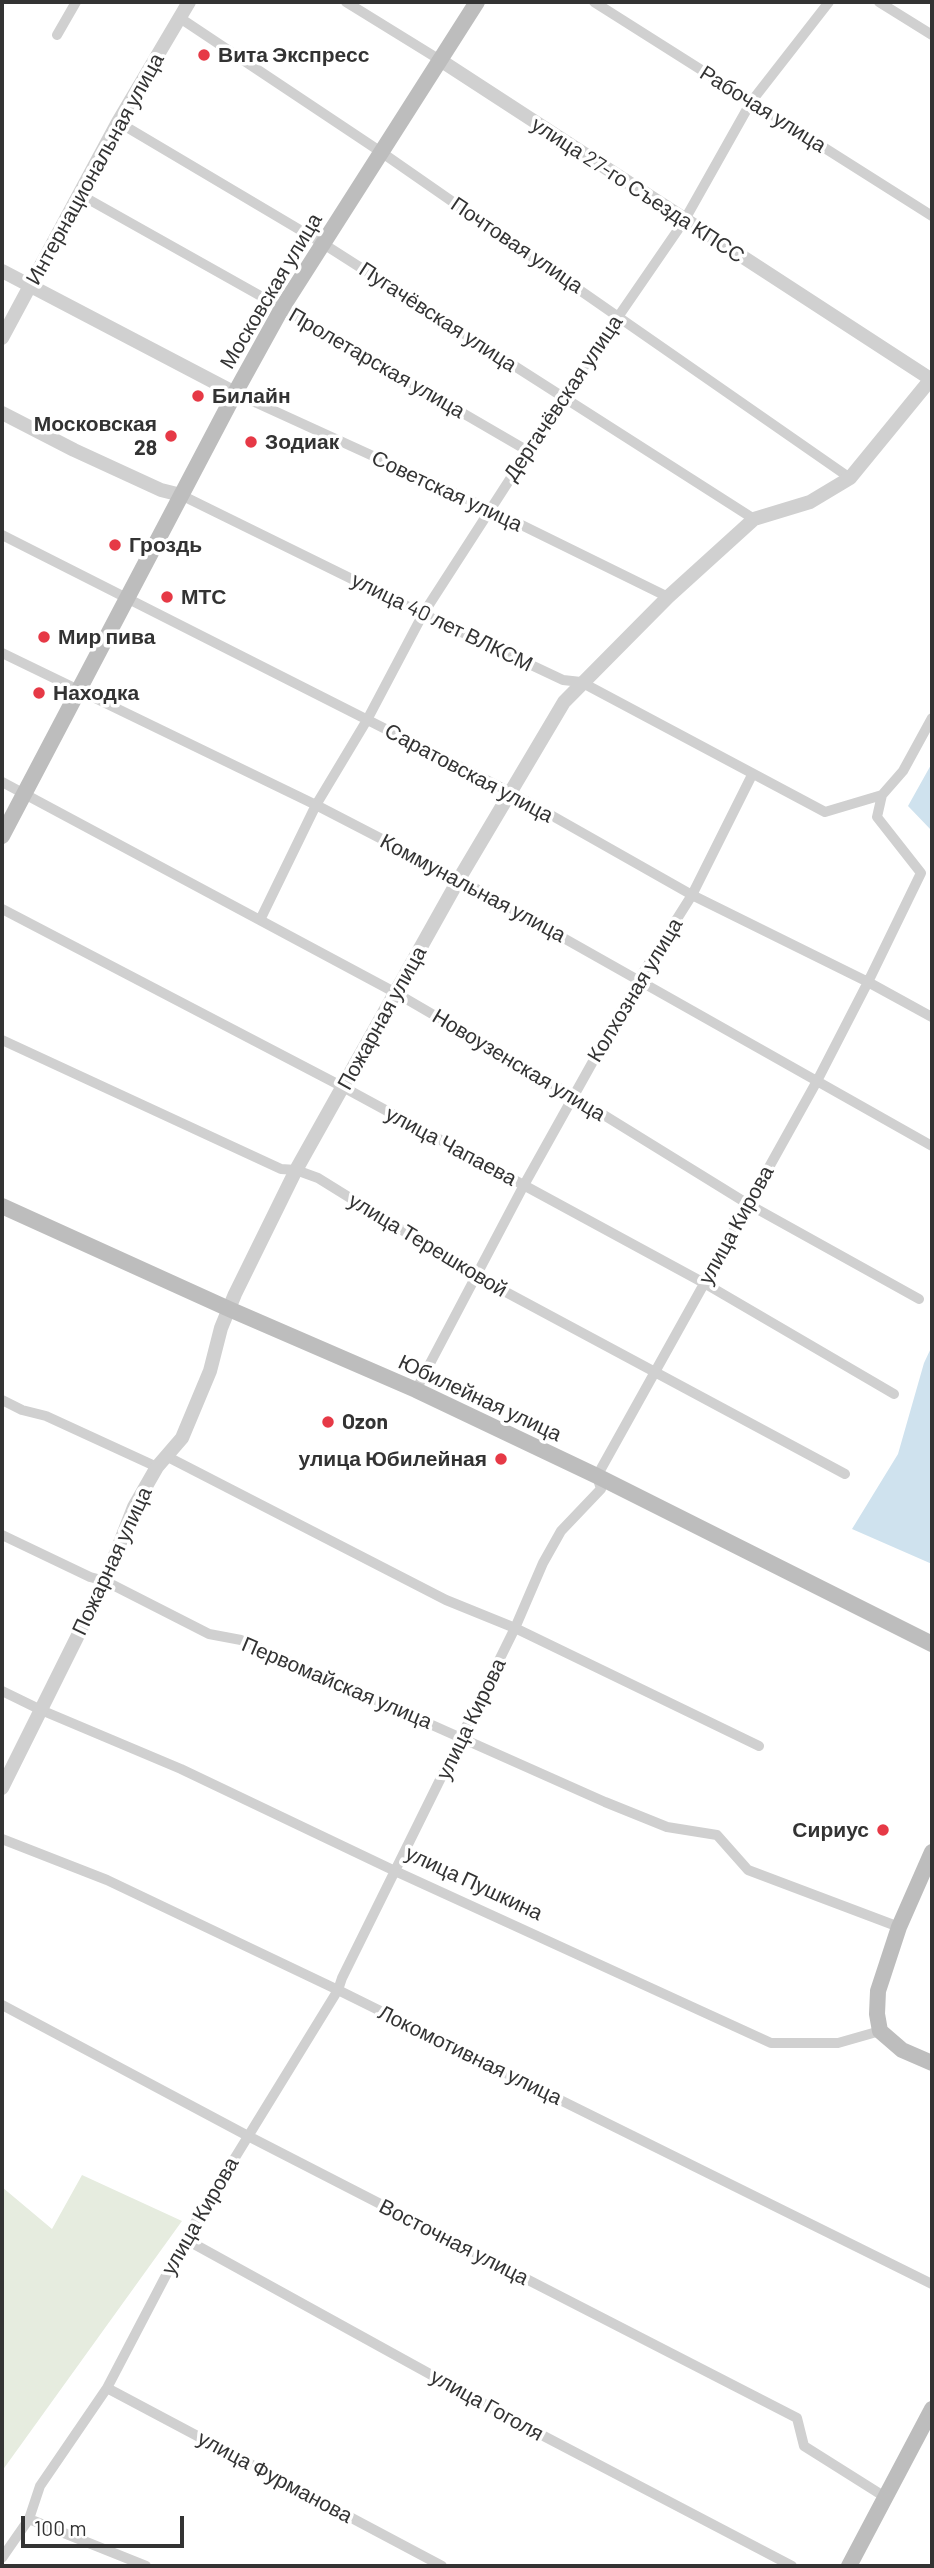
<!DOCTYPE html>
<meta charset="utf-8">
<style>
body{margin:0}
#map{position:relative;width:934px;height:2568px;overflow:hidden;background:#fff;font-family:Barlow,sans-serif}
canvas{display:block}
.frame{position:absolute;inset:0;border:4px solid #333;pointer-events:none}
.scale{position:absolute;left:21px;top:2516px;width:163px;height:32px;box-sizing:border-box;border:4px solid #333;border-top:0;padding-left:9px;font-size:21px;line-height:24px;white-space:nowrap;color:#333;-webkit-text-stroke:5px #fff;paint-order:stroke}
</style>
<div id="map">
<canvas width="934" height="2568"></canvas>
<div class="frame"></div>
<div class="scale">100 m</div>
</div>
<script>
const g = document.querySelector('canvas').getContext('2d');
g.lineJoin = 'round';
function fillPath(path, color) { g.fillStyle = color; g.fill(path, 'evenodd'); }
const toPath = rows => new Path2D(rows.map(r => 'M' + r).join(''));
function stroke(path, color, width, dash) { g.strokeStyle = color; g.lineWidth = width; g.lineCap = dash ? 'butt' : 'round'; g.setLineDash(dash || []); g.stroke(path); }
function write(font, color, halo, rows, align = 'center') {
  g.font = font + ' Barlow,sans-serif'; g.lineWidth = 7; g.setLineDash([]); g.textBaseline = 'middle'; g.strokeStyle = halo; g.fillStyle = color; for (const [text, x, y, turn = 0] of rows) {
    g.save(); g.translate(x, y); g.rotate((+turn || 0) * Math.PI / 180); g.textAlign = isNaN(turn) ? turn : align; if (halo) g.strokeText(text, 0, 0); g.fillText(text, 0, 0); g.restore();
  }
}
fillPath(toPath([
 [82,2175,182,2221,2,2471,2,2187,52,2229]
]), '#e6ecdf');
fillPath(toPath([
 [932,763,932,831,908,806],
 [932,1346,932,1564,852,1529,898,1454,924,1363]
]), '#cfe2ee');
stroke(toPath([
 [346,2,440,60],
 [594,2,932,216],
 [879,2,932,35],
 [180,18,381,152,850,478],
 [57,35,76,2],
 [118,122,322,243,754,519],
 [79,194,282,308,528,451],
 [235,393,489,509,668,597],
 [181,495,423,614,563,680,581,682,825,812,882,795],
 [2,535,512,793,692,895,868,982,932,1017],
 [2,653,316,805,459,879,932,1146],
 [2,782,396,993,573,1096,748,1204,919,1299],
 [2,909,343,1087,704,1283,894,1394],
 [260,920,316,805,367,720,423,614,563,397,684,221,751,102,829,2],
 [2,1040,281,1169,296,1170,318,1178,476,1276,845,1474],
 [416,1390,524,1185,639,979,692,895,752,775],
 [2,1400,22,1410,46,1416,157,1467],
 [166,1456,446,1600,515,1628,759,1746],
 [2,1535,90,1577,105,1581,209,1634,241,1640,605,1802,667,1827,717,1835,748,1870,899,1927],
 [2,1691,41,1710,181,1769,395,1871,771,2043,838,2043,880,2031],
 [2,1839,107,1880,338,1990,932,2284],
 [2,2005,248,2136,797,2418,804,2446,885,2497],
 [185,2239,515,2421,792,2566],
 [107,2388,442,2566],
 [29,2519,146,2566],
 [2,2558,29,2519,40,2486,107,2388,185,2239,338,1990,342,1978,515,1628,543,1563,561,1531,601,1489,597,1476,817,1081,868,982,921,873,877,817,882,795,903,771,932,718]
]), '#d0d0d0', 10);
stroke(toPath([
 [440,60,932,380],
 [2,271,235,393],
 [2,338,118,122,189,2],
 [2,413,74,450,161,490,181,495],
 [2,1788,105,1581,134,1507,157,1467,182,1438,210,1371,221,1328,235,1294,296,1170,459,879,564,702,668,597,754,519,810,502,850,478,931,379]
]), '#d0d0d0', 14);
stroke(toPath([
 [2,836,235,393,282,308,477,2],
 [2,1206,229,1309,416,1390,597,1476,932,1644],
 [932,1852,899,1927,878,1991,877,2014,880,2031,902,2050,932,2063],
 [849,2566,932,2409]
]), '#bdbdbd', 16);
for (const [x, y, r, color] of [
 [204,55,7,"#e63946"],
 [198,396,7,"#e63946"],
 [171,436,7,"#e63946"],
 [251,442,7,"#e63946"],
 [115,545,7,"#e63946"],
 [167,597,7,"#e63946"],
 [44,637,7,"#e63946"],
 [39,693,7,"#e63946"],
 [328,1422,7,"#e63946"],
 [501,1459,7,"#e63946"],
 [883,1830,7,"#e63946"]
]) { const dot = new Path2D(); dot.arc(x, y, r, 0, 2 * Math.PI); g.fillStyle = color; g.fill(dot); stroke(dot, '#fff', 2.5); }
write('bold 21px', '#333', '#fff', [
 ["Вита Экспресс",218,55],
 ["Билайн",212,396],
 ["Московская",157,424,"right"],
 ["28",157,448,"right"],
 ["Зодиак",265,442],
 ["Гроздь",129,545],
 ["МТС",181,597],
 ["Мир пива",58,637],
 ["Находка",53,693],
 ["Ozon",342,1422],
 ["улица Юбилейная",487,1459,"right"],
 ["Сириус",869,1830,"right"]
], 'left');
write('21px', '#333', '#fff', [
 ["Рабочая улица",763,109,32],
 ["Интернациональная улица",95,169,-61],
 ["улица 27-го Съезда КПСС",638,190,33],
 ["Почтовая улица",517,245,34],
 ["Московская улица",271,291,-59],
 ["Пугачёвская улица",438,317,33],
 ["Пролетарская улица",377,363,30],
 ["Дергачёвская улица",563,398,-56],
 ["Советская улица",447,491,25],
 ["улица 40 лет ВЛКСМ",442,622,26],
 ["Саратовская улица",469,773,28],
 ["Коммунальная улица",473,888,28],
 ["Колхозная улица",635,990,-59],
 ["Пожарная улица",382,1018,-61],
 ["Новоузенская улица",519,1065,31],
 ["улица Чапаева",451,1146,28],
 ["улица Кирова",736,1225,-61],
 ["улица Терешковой",428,1245,31],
 ["Юбилейная улица",480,1398,25],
 ["Пожарная улица",112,1561,-65],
 ["Первомайская улица",337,1683,23],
 ["улица Кирова",471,1719,-64],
 ["улица Пушкина",474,1883,25],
 ["Локомотивная улица",470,2055,26],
 ["улица Кирова",200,2216,-60],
 ["Восточная улица",454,2242,27],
 ["улица Гоголя",487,2405,29],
 ["улица Фурманова",275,2477,28]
]);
</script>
